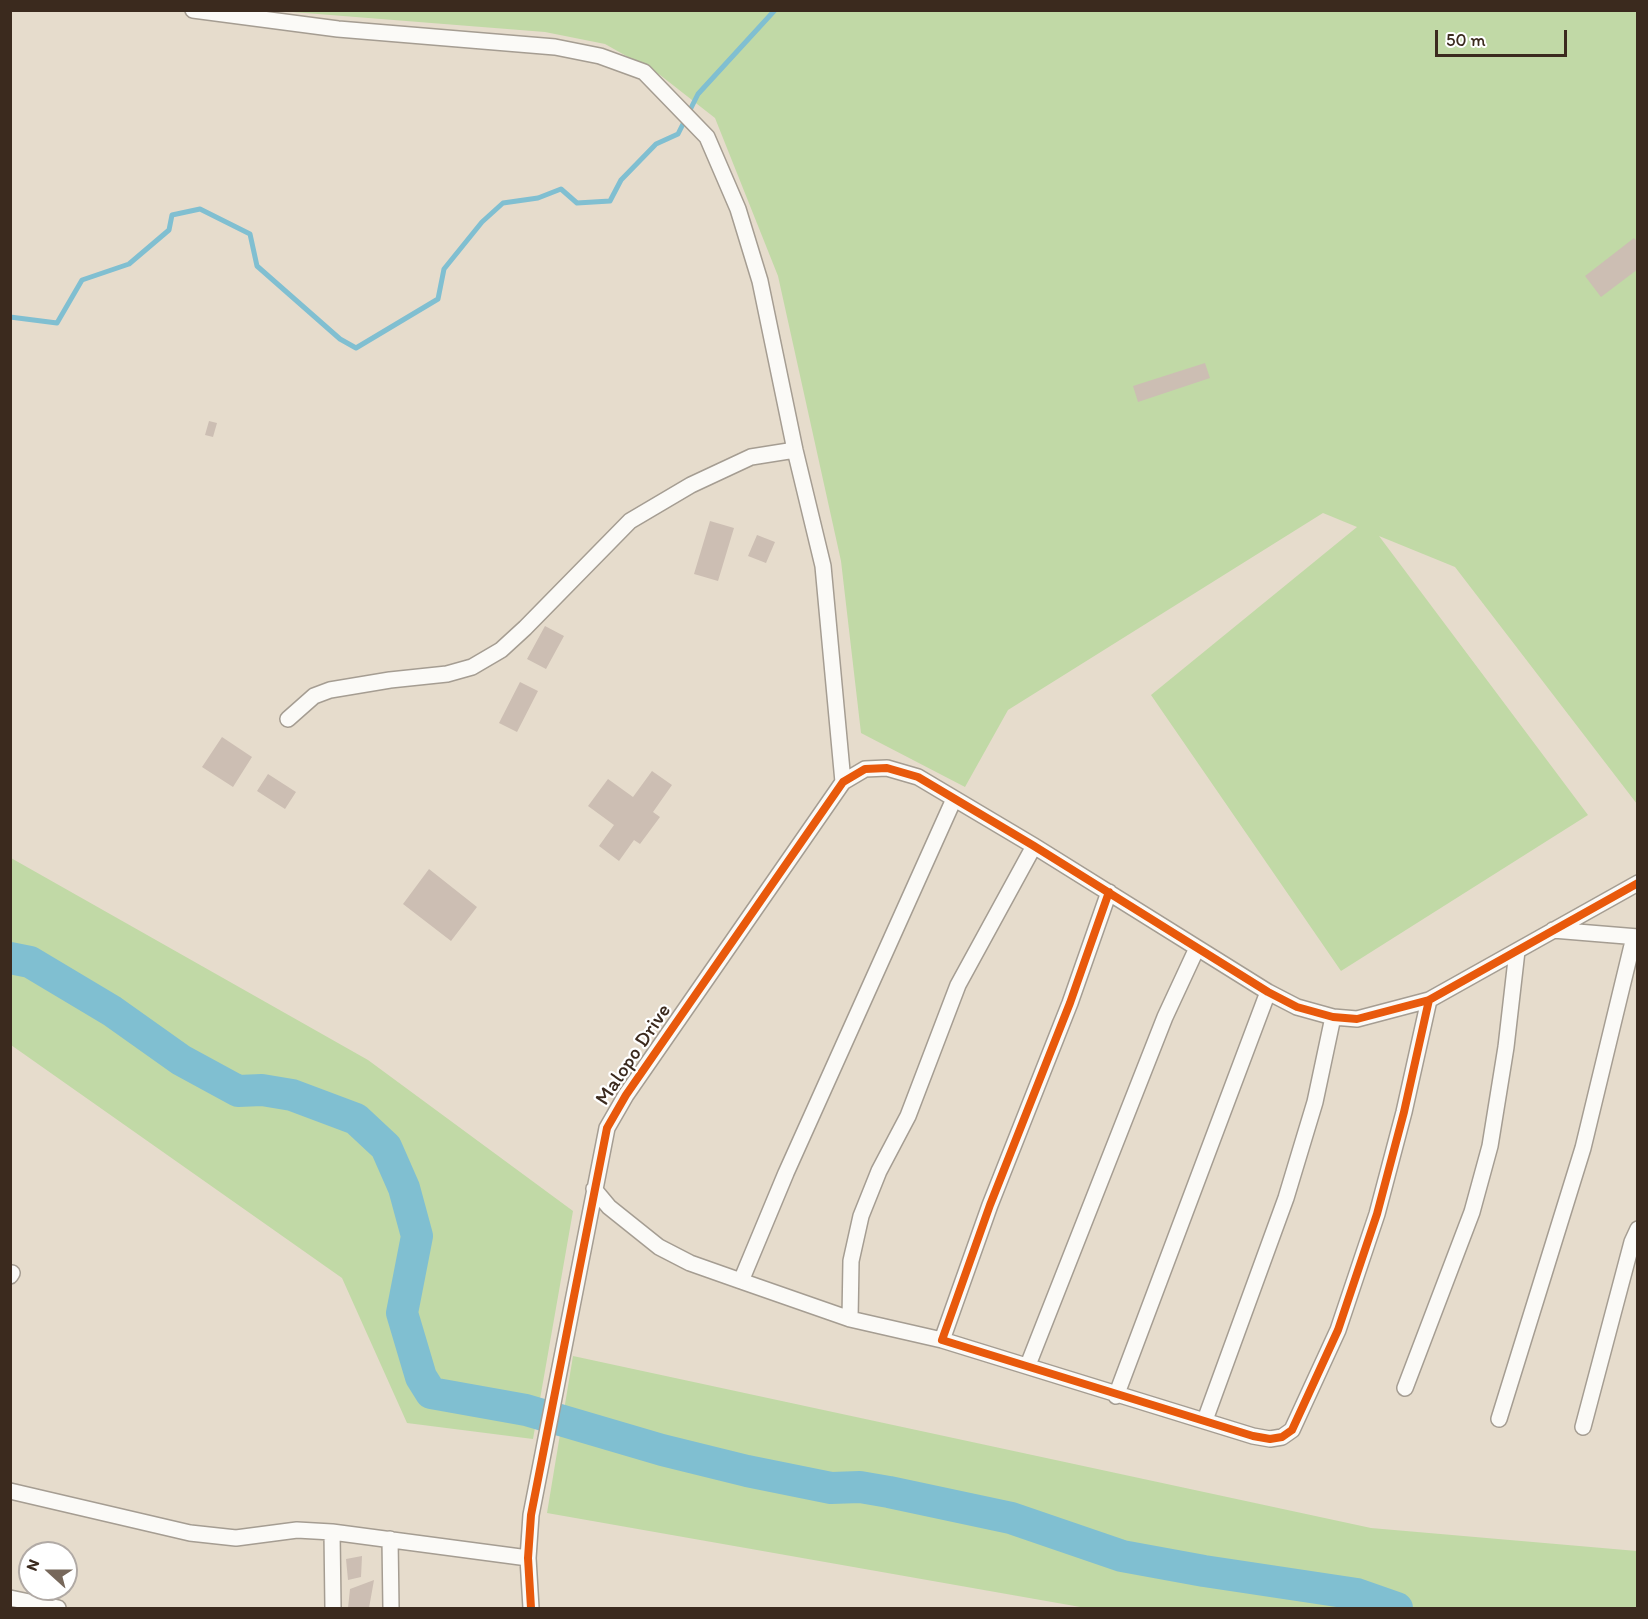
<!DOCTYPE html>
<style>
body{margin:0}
#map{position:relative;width:1648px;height:1619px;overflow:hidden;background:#e6dccc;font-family:Itim,sans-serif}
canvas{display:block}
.frame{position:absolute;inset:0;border:12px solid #3b2a1e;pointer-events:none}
.north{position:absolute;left:18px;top:1541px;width:60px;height:60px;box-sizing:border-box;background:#fff;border:2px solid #b1aaa5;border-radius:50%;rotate:291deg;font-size:16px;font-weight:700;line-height:24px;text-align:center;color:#3b2a1e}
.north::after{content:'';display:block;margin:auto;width:21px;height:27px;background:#77685b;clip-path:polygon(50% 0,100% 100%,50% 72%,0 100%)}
.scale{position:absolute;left:1435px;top:30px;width:132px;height:27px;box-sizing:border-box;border:3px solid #3b2a1e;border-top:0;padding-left:8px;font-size:18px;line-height:21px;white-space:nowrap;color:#3b2a1e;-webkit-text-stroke:4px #fff;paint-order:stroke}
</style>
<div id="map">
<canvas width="1648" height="1619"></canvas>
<div class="frame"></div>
<div class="north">N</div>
<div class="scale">50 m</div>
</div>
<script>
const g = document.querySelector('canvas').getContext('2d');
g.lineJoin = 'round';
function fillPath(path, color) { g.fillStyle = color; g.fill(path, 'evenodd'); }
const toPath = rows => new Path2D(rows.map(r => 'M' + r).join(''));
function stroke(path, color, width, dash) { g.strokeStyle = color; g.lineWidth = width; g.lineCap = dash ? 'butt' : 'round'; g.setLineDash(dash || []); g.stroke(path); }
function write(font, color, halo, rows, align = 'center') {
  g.font = font + ' Itim,sans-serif'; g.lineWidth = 4.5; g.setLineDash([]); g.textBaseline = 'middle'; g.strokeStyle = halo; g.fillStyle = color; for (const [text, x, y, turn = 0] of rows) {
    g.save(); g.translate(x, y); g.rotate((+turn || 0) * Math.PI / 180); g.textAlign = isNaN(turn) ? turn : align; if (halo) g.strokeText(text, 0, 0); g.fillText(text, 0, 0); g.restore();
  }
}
fillPath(toPath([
 [280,11,1637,11,1637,804,1455,567,1379,536,1588,815,1341,971,1151,695,1357,527,1323,513,1008,710,965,787,861,733,841,561,778,276,715,118,660,75,605,44,545,32],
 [11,858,368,1060,573,1211,533,1439,407,1423,342,1278,11,1045],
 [573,1356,1371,1528,1637,1551,1637,1608,1086,1608,547,1513]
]), '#c1d9a6');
stroke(toPath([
 [10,317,57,323,82,280,129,264,169,230,172,215,200,209,250,234,257,266,340,339,356,348,438,299,444,269,482,222,503,203,538,198,561,189,577,203,610,201,621,180,656,144,678,134,698,94,775,10]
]), '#80bfd1', 5);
stroke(toPath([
 [10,958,30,962,112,1011,181,1060,238,1091,262,1090,292,1095,356,1119,386,1147,404,1188,417,1236,402,1313,421,1377,431,1393,526,1410,662,1450,747,1471,831,1488,860,1487,889,1492,1011,1518,1122,1556,1204,1571,1357,1594,1397,1608]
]), '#80bfd1', 32);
fillPath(toPath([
 [1634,238,1638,243,1638,269,1601,297,1585,276],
 [1205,363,1210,378,1138,402,1133,386],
 [209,421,217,423,213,437,205,435],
 [710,521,734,528,718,581,694,574],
 [757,535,775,542,766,563,748,556],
 [545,626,564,636,546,669,527,659],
 [520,682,538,691,517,732,499,723],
 [222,737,252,757,233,787,202,767],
 [652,771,672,785,653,812,660,817,640,844,634,840,619,861,599,846,614,825,588,806,608,779,633,797],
 [268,774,296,792,285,809,257,791],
 [429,869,477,907,451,941,403,904],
 [362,1556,361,1577,348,1580,346,1559],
 [374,1580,369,1608,348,1608,350,1589]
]), '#ccbeb3');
const minor = toPath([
 [193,10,338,29,555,47,600,56,644,72,707,137,738,209,760,281,795,450,823,566,843,782],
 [288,719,314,696,330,690,390,680,447,674,472,667,501,650,525,628,630,521,691,485,751,457,795,450],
 [1109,892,1070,1003,990,1205,942,1340,1253,1436,1270,1439,1282,1437,1292,1430,1338,1330,1377,1214,1404,1112,1429,1000],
 [1553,930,1638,937],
 [594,1189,609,1207,659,1247,690,1263,741,1281],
 [10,1276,12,1273],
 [850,1319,851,1261,861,1216,879,1171,908,1116,958,985,1034,846],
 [942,1340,850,1319,741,1281,786,1173,954,799],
 [1028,1365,1165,1017,1197,948],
 [1405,1388,1472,1212,1490,1146,1506,1047,1517,951],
 [1116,1396,1268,992],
 [1499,1419,1583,1148,1634,937],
 [1205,1420,1286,1198,1315,1102,1333,1017],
 [1583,1427,1632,1242,1638,1229],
 [10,1491,190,1533,236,1538,297,1530,332,1532,528,1558],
 [332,1532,333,1608],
 [390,1539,391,1608],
 [10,1598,58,1608],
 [531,1608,528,1558,531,1515,607,1128,626,1095,843,782,865,769,887,768,918,777,1034,846,1268,992,1297,1007,1333,1017,1357,1019,1429,1000,1638,883]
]);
stroke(minor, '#a59d92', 18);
stroke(minor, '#fbfaf7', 15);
stroke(toPath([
 [1109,892,1070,1003,990,1205,942,1340,1253,1436,1270,1439,1282,1437,1292,1430,1338,1330,1377,1214,1404,1112,1429,1000],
 [531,1608,528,1558,531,1515,607,1128,626,1095,843,782,865,769,887,768,918,777,1034,846,1268,992,1297,1007,1333,1017,1357,1019,1429,1000,1638,883]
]), '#e8590c', 8);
write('21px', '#3b2a1e', '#fff', [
 ["Malopo Drive",634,1055,-56]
]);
</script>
